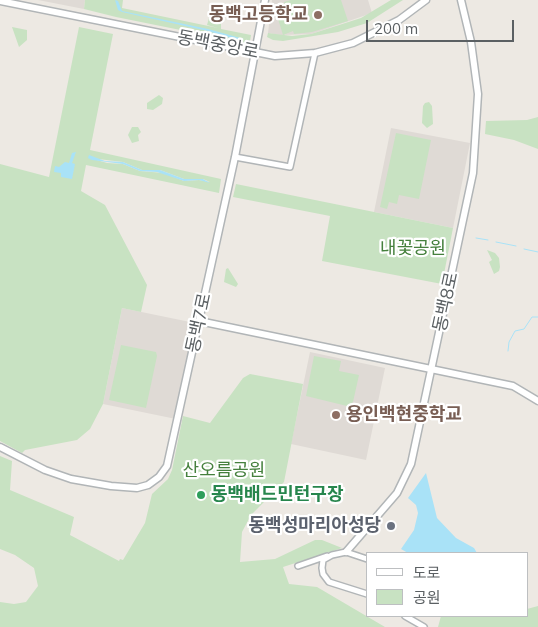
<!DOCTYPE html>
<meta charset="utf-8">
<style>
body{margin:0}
#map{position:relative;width:538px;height:627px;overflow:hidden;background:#ede9e3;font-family:Mulish,"Noto Sans KR",sans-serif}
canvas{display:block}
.legend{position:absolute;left:366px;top:552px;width:162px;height:65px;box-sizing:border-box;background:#fff;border:1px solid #bdbfc1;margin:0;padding:6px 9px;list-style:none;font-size:15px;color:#5b6063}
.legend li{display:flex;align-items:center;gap:10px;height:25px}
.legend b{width:25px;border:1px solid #bdbfc1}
.scale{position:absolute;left:366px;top:20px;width:148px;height:22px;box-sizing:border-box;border:2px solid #5b6063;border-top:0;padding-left:6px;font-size:15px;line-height:18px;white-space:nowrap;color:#5b6063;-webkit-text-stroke:4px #fff;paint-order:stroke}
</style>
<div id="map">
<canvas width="538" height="627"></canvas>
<ul class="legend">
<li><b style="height:6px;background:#fff"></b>도로</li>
<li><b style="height:14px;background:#c8e2c2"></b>공원</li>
</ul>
<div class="scale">200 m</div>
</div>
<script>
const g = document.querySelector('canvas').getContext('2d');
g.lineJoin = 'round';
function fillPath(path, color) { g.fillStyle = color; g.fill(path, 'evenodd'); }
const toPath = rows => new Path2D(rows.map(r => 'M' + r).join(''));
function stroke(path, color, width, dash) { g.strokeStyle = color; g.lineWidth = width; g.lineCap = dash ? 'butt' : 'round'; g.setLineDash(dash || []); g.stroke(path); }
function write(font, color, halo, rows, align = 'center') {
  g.font = font + ' Mulish,"Noto Sans KR",sans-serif'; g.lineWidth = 4.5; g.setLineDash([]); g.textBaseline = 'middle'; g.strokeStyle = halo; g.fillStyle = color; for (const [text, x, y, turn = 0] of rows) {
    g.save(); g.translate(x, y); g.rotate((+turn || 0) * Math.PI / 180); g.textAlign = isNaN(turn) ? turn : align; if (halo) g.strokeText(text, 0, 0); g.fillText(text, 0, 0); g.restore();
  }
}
fillPath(toPath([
 [38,0,85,0,84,9],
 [272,0,368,0,372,13,311,34,281,35,268,33],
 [391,128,470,143,453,228,374,212],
 [122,308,195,323,176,419,103,404],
 [310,352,385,368,366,460,291,444]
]), '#dfdad5');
fillPath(toPath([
 [85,0,123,0,122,8,218,28,207,25,209,18,217,16,221,20,221,29,251,35,250,41,245,43,116,17,84,9],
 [291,0,341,0,348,21,312,32,294,34,293,31,283,35,278,19,288,16,284,2],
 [391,0,403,0,367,23,338,32,283,41,273,40,267,37,268,33,292,36,311,34,361,18],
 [12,27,27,30,27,40,19,47],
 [79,27,113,34,90,150,221,179,219,193,86,165,81,191,105,205,147,285,141,312,122,308,103,404,90,429,77,440,25,450,22,453,0,441,0,164,49,177],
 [90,158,123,162,142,170,160,170,184,179,203,179,210,182,199,180,184,181,164,173,140,171,123,164,107,163],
 [159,95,163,98,162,104,153,110,147,109,147,103],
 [429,102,432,106,433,124,427,128,422,123,423,106,425,103],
 [538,117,538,149,514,140,485,134,486,121,527,120],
 [132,127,138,127,141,132,138,135,139,141,132,143,128,135],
 [396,133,431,140,419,199,399,195,397,204,389,202,387,209,380,207],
 [236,184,453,228,442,284,322,261,330,216,233,197],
 [487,250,495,253,499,258,500,267,499,271,494,274,489,262,492,260],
 [228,268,238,284,236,287,224,282,226,269],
 [121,345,156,352,157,356,146,408,109,400],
 [314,356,341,361,339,371,359,375,353,402,347,406,306,396],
 [250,374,303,384,284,482,251,515,242,532,240,562,275,559,315,540,322,540,342,548,283,567,289,584,317,587,385,627,0,627,0,602,14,604,26,602,38,586,34,568,15,555,0,549,0,456,12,461,10,490,74,517,70,535,119,561,120,559,123,560,145,523,152,494,168,479,172,470,183,416,210,423,243,378],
 [538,606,538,627,438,627,441,616,527,616,527,609]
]), '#c8e2c2');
fillPath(toPath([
 [115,0,118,1,122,11,208,29,244,39,234,39,208,31,122,12,118,10],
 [76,152,72,163,75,164,72,179,61,177,61,173,54,172,55,166,59,167,65,162,69,163,72,153],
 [89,155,105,161,123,162,142,170,160,170,184,179,203,179,210,183,199,180,184,181,157,172,140,171,123,164,92,160,88,158],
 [426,473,437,518,456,538,474,548,477,553,408,553,401,549,414,530,418,513,416,505,408,498]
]), '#a9e2f7');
stroke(toPath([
 [476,238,488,240],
 [496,242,516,246],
 [524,249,538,252],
 [508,351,509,342,515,331,524,329,532,317,538,317]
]), '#a9e2f7', 1);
const minor = toPath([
 [235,157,290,167,315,53],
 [367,559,346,552,332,555,323,560,322,568,323,574,329,582,367,594],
 [298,566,327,556],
 [405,616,424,627]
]);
const tertiary = toPath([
 [0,1,275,56,315,53,353,43,399,20,426,0],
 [199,321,513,386,538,401],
 [0,447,45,470,71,479,111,486,137,488,148,485,159,477,167,466,235,157,265,0],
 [346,552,397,493,411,464,473,173,478,94,471,42,461,0]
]);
stroke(minor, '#b1b5b7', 8);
stroke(tertiary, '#b1b5b7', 9);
stroke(minor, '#fff', 5);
stroke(tertiary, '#fff', 6);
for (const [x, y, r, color] of [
 [318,15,5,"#8d6e63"],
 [336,415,5,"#8d6e63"],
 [201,495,5,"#2e9e5b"],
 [391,526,5,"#6b7280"]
]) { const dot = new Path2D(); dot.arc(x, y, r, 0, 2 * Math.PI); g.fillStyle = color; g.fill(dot); stroke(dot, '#fff', 2); }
write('bold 18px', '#785e54', '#fff', [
 ["동백고등학교",308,15],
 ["용인백현중학교",346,415,"left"]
], 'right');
write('18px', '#5b6063', '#fff', [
 ["동백중앙로",218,45,11],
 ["동백8로",446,302,-78],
 ["동백7로",199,323,-78]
]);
write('18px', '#45803d', '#fff', [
 ["내꽃공원",413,249],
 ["산오름공원",224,471]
]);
write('bold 18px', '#27864d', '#fff', [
 ["동백배드민턴구장",211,495]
], 'left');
write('bold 18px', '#5b616d', '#fff', [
 ["동백성마리아성당",381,526]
], 'right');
</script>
